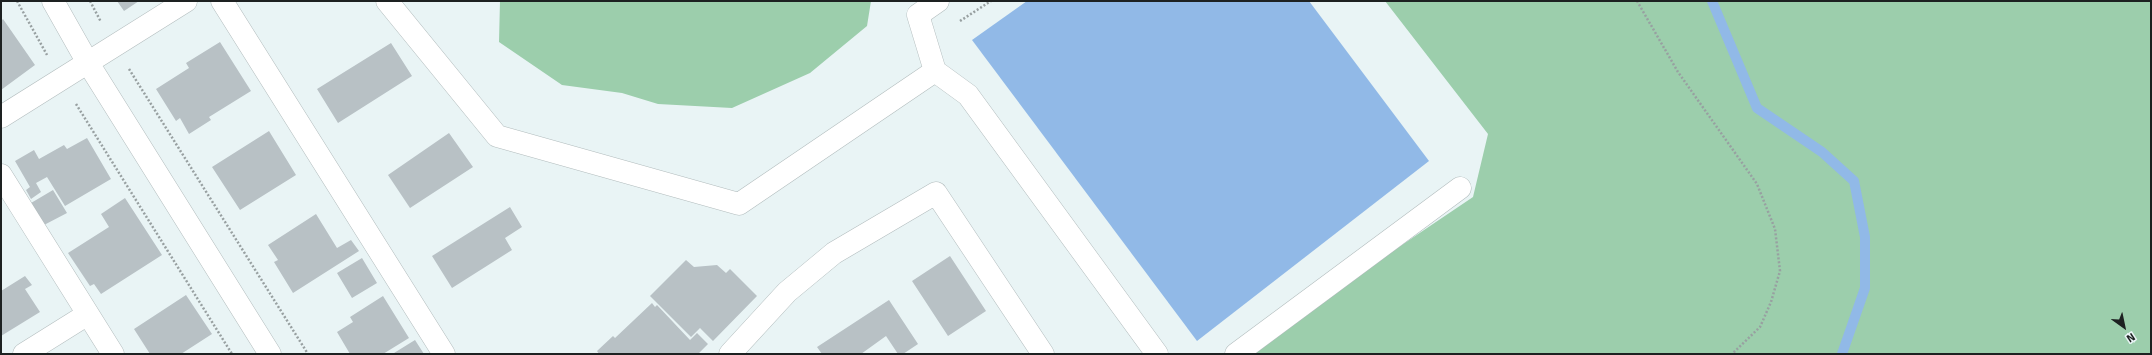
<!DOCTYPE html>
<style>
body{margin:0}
#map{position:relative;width:2152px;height:355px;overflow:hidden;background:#e9f4f5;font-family:Signika,sans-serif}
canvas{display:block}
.frame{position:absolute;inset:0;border:2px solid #1d2121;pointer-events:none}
.north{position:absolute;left:2104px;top:307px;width:40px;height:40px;-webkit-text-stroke:3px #e9f4f5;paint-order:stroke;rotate:147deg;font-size:11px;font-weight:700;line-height:16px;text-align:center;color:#1d2121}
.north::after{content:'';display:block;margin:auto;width:14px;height:18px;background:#1d2121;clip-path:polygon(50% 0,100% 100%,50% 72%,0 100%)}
</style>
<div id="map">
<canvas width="2152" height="355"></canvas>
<div class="frame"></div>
<div class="north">N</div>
</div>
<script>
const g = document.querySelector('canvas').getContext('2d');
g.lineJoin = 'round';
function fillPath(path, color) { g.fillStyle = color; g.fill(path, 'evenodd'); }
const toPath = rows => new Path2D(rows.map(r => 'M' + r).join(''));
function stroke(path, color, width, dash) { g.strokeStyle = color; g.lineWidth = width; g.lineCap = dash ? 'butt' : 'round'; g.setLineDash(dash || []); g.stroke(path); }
fillPath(toPath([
 [500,1,871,1,867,26,810,73,732,108,658,104,622,93,562,85,499,42],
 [1385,1,2151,1,2151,354,1251,354,1261,340,1473,197,1488,134]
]), '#9cceac');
fillPath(toPath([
 [1027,1,1309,1,1429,161,1197,341,972,40]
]), '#91b9e7');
stroke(toPath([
 [1712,1,1757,108,1822,152,1854,181,1865,237,1865,288,1842,354]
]), '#91b9e7', 10);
fillPath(toPath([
 [117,1,139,1,124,11],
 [3,19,35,65,1,90,1,21],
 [220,42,251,91,209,117,211,120,189,134,180,118,176,121,156,89,189,68,186,63],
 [391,43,412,76,338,123,317,89],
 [269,131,296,175,240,210,212,167],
 [449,133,473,167,410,208,388,175],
 [87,138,111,179,65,206,47,177,36,183,41,192,31,199,26,190,30,187,15,161,34,150,39,159,64,145,67,149],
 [53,190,67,213,44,225,31,203],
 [125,198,162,255,101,294,94,284,90,286,68,253,109,227,101,214],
 [510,207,522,227,505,238,512,250,452,288,432,256],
 [316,214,337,248,351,240,359,251,293,293,274,262,278,260,268,245],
 [950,256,986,311,948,336,912,281],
 [362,258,377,283,352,298,337,273],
 [686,260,694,267,717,265,726,273,730,269,757,296,713,341,700,328,691,337,650,296],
 [25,276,32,285,25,289,40,312,1,336,1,291],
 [186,295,212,334,181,354,150,354,134,329],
 [383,296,409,338,383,354,350,354,337,332,353,322,350,317],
 [889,300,918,344,903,354,898,354,886,336,861,354,822,354,817,347],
 [652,303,655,307,657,305,690,340,697,333,708,344,698,354,599,354,597,351,613,336,615,338],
 [415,340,424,354,394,354,394,353]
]), '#b8c1c5');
const minor = toPath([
 [53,1,88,63,270,354],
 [222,1,444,354],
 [387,1,497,136,739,204,935,71],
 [938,1,918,15,935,71,968,95,1157,354],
 [1,117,186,1],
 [1,175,113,354],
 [24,354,88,314],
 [730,354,787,292,834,253,936,193,1043,354],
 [1236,354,1460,188]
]);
stroke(minor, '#b2bcbd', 23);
stroke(toPath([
 [17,1,47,55],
 [90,1,101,22],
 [1637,1,1678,72,1757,184,1775,229,1780,271,1771,302,1760,327,1732,354],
 [960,21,991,1],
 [129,69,308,354],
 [76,104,232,354]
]), '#98a0a1', 2.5, [2, 2]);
stroke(minor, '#fff', 22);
</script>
